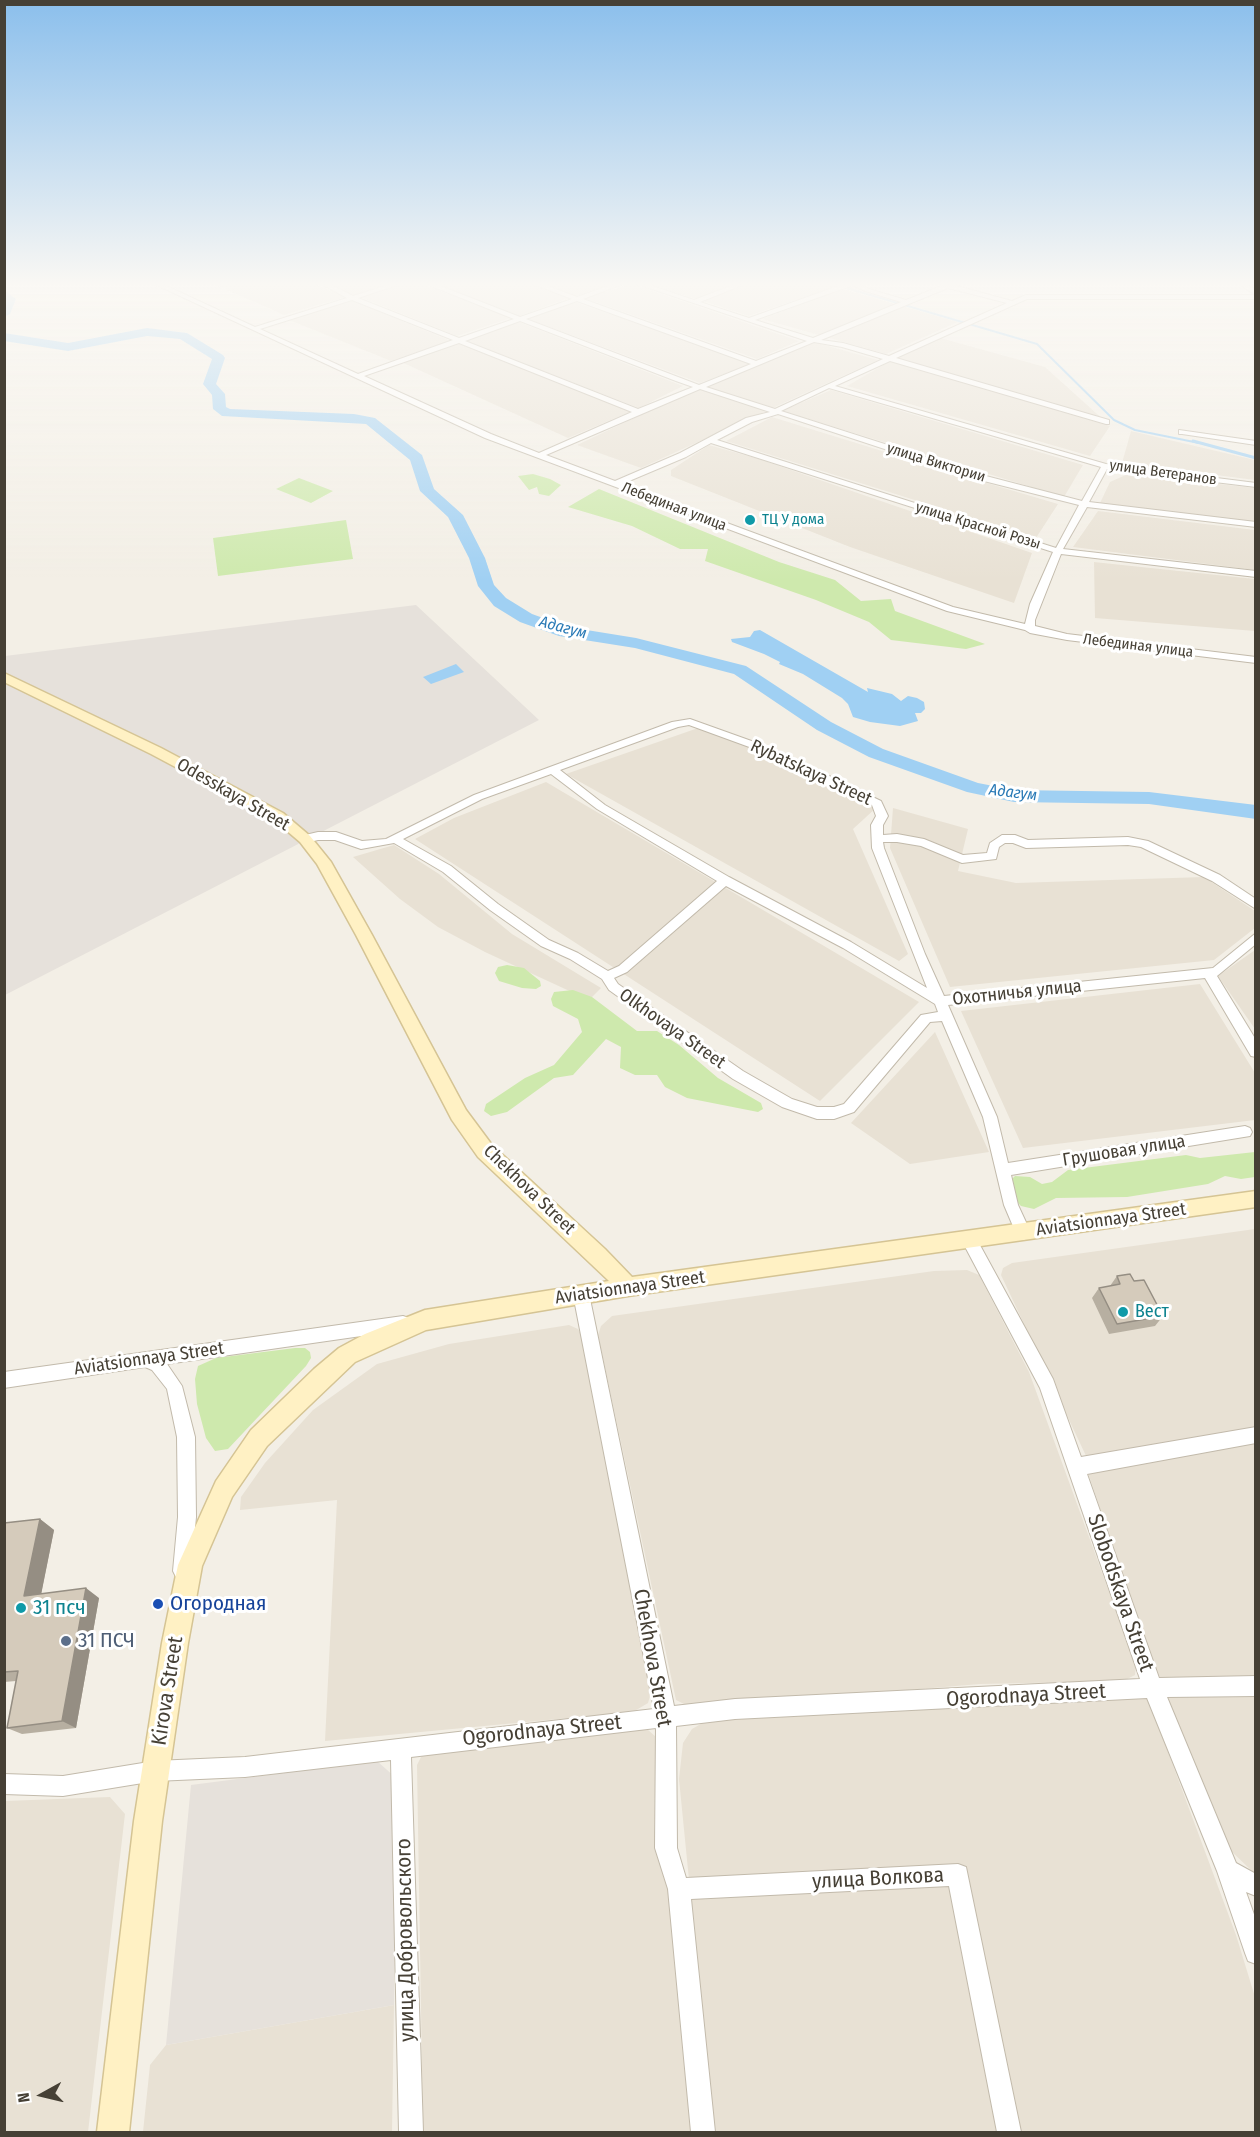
<!DOCTYPE html>
<meta charset="utf-8">
<style>
body{margin:0}
#map{position:relative;width:1260px;height:2137px;overflow:hidden;background:#f3efe6;font-family:"Fira Sans Condensed",sans-serif}
canvas{display:block}
.frame{position:absolute;inset:0;border:6px solid #464035;pointer-events:none}
.north{position:absolute;left:12px;top:2065px;width:60px;height:60px;-webkit-text-stroke:4px #fff;paint-order:stroke;rotate:262deg;font-size:16px;font-weight:700;line-height:24px;text-align:center;color:#464035}
.north::after{content:'';display:block;margin:auto;width:21px;height:27px;background:#464035;clip-path:polygon(50% 0,100% 100%,50% 72%,0 100%)}
</style>
<div id="map">
<canvas width="1260" height="2137"></canvas>
<div class="frame"></div>
<div class="north">N</div>
</div>
<script>
const g = document.querySelector('canvas').getContext('2d');
g.lineJoin = 'round';
function fillPath(path, color) { g.fillStyle = color; g.fill(path, 'evenodd'); }
const toPath = rows => new Path2D(rows.map(r => 'M' + r).join(''));
function stroke(path, color, width, dash) { g.strokeStyle = color; g.lineWidth = width; g.lineCap = dash ? 'butt' : 'round'; g.setLineDash(dash || []); g.stroke(path); }
function write(font, color, halo, rows, align = 'center') {
  g.font = font + ' "Fira Sans Condensed",sans-serif'; g.lineWidth = 6; g.setLineDash([]); g.textBaseline = 'middle'; g.strokeStyle = halo; g.fillStyle = color; for (const [text, x, y, turn = 0] of rows) {
    g.save(); g.translate(x, y); g.rotate((+turn || 0) * Math.PI / 180); g.textAlign = isNaN(turn) ? turn : align; if (halo) g.strokeText(text, 0, 0); g.fillText(text, 0, 0); g.restore();
  }
}
fillPath(toPath([
 [209,282,309,282,346,297,284,315],
 [322,282,399,282,356,296],
 [410,282,417,282,511,318,457,336,360,297],
 [431,282,524,282,569,298,519,316],
 [537,282,618,282,576,296],
 [643,282,822,282,836,286,749,316],
 [632,284,799,341,757,359,584,298],
 [842,289,958,322,886,354,762,319],
 [351,300,451,341,391,361,289,320],
 [575,302,753,363,700,383,528,319],
 [519,322,683,386,639,408,462,340],
 [937,337,1045,367,1106,422,888,358],
 [814,342,878,360,641,468,577,445,655,408],
 [457,343,632,411,568,438,399,361],
 [890,361,1009,396,1110,426,1090,456,847,386],
 [831,390,1083,465,1064,497,782,411],
 [772,417,960,475,1058,504,1036,538,726,441],
 [1131,431,1255,460,1255,480,1122,463],
 [709,445,759,459,1032,553,1014,603,850,547,671,476,671,470],
 [1128,474,1255,488,1255,523,1100,503,1110,482],
 [1098,511,1255,530,1255,570,1073,547],
 [1094,562,1255,579,1255,631,1095,618],
 [701,727,769,753,877,807,853,829,908,954,899,961,566,774],
 [546,782,919,1002,820,1101,415,839,454,818],
 [893,808,968,829,958,871,1016,883,1204,877,1255,911,1255,928,1214,960,950,987,890,848],
 [394,845,439,874,512,934,601,988,589,1000,485,952,438,927,400,899,353,857],
 [1255,950,1255,949,1255,1029,1218,976],
 [1200,984,1255,1073,1255,1120,1023,1148,961,1011],
 [935,1032,989,1152,910,1164,851,1123],
 [1255,1229,1255,1428,1087,1458,1001,1275,1003,1268,1012,1263],
 [967,1270,979,1275,1029,1372,1136,1666,1135,1675,1123,1681,980,1684,692,1708,676,1700,598,1335,601,1326,612,1316,934,1271],
 [569,1325,578,1329,584,1339,652,1689,648,1703,633,1712,325,1741,337,1500,240,1510,241,1497,265,1463,313,1410,377,1364,449,1344],
 [1255,1443,1255,1677,1166,1681,1156,1674,1088,1473],
 [1255,1691,1255,1874,1227,1847,1164,1694],
 [1148,1698,1236,1935,1255,1997,1255,2132,714,2132,679,1779,683,1743,692,1729,706,1721],
 [627,1728,647,1729,656,1737,654,1828,672,1902,694,2132,423,2132,417,1765,423,1753],
 [110,1797,125,1814,88,2132,5,2132,5,1801],
 [394,2005,392,2132,143,2132,150,2065,166,2045]
]), '#e8e1d4');
fillPath(toPath([
 [416,605,539,720,5,995,5,656],
 [377,1761,396,1778,394,2005,166,2045,191,1785]
]), '#e6e1db');
fillPath(toPath([
 [533,474,550,479,561,485,549,496,539,494,537,487,529,490,518,476],
 [299,478,333,491,311,503,276,489],
 [599,489,779,562,835,580,861,601,891,599,895,611,985,644,966,649,891,640,869,622,816,600,705,561,708,549,680,549,632,526,568,507],
 [346,520,353,559,218,576,213,538],
 [507,965,524,968,540,981,541,986,536,989,522,988,499,981,495,973,498,967],
 [573,990,592,997,637,1031,657,1031,679,1045,718,1078,761,1103,763,1109,758,1112,687,1098,665,1087,657,1075,635,1075,620,1068,621,1047,606,1039,573,1075,554,1078,507,1112,491,1116,484,1111,486,1104,525,1078,554,1065,582,1032,578,1019,553,1006,551,999,554,992],
 [1255,1152,1255,1177,1241,1179,1225,1176,1208,1184,1127,1197,1056,1198,1034,1209,1021,1206,1015,1200,1011,1180,1015,1176,1030,1177,1042,1184,1052,1182,1068,1170,1186,1155,1200,1158],
 [295,1348,305,1348,310,1352,311,1358,306,1366,228,1449,215,1451,206,1438,197,1404,195,1379,198,1366,216,1358]
]), '#cee9ad');
fillPath(toPath([
 [760,630,868,692,867,688,892,694,901,701,908,696,917,698,924,702,925,709,921,713,915,713,918,721,900,726,870,722,853,717,848,704,842,698,803,674,779,664,780,662,764,654,732,642,731,639,750,637,754,631],
 [456,664,464,672,431,684,423,677]
]), '#a0d0f3');
stroke(toPath([
 [826,282,1037,344,1114,420,1135,430,1199,443]
]), '#a0d0f3', 2);
stroke(toPath([
 [1193,441,1256,458]
]), '#a0d0f3', 3);
fillPath(toPath([
 [4,290,16,299,10,314,4,317,4,290],
 [147,328,187,333,223,355,225,358,216,384,225,394,226,407,230,409,354,414,375,418,422,455,434,489,463,515,485,558,494,585,506,598,532,614,568,627,636,638,746,666,831,722,883,749,978,783,1014,790,1149,792,1256,805,1256,819,1149,804,1014,802,967,792,869,757,817,730,734,674,635,648,559,636,520,622,494,606,478,586,469,558,448,517,420,491,410,460,366,424,222,416,213,409,212,395,203,384,212,359,180,339,147,336,68,351,4,341,4,333,68,343,147,328]
]), '#a0d0f3');
const street = toPath([
 [150,282,158,282,255,327,347,298,318,282,326,282,353,296,397,282,406,282,358,298,459,338,514,319,421,282,430,282,520,317,572,299,528,282,537,282,577,297,619,282,628,282,583,299,756,361,807,341,631,282,640,282,694,300,741,282,750,282,700,302,749,318,849,282,857,282,869,289,906,300,951,282,959,282,953,285,1012,301,1026,295,1256,295,1256,299,1027,299,896,358,1109,420,1109,424,1106,424,890,361,835,386,1106,464,1256,483,1256,487,1107,469,1089,502,1256,522,1256,527,1087,507,1063,549,1256,571,1256,577,1061,554,1035,620,1035,626,1067,634,1256,657,1256,663,1067,640,1030,633,1025,630,947,611,485,438,150,282],
 [853,285,865,291,901,302,813,338,755,320,853,285],
 [948,288,1007,303,889,356,843,343,821,340,948,288],
 [352,300,453,340,358,374,260,329,352,300],
 [577,301,751,364,699,385,526,319,577,301],
 [520,321,676,381,693,387,638,409,465,341,520,321],
 [814,342,842,347,883,359,775,409,706,387,814,342],
 [459,343,632,412,539,453,491,434,364,376,459,343],
 [829,388,1101,467,1082,501,982,475,781,411,829,388],
 [700,389,770,412,746,418,680,453,615,481,546,455,700,389],
 [778,414,976,479,1079,505,1056,548,717,440,752,422,778,414],
 [711,443,1053,552,1030,604,1025,624,953,607,622,484,686,457,711,443],
 [1235,282,1242,282,1256,290,1256,295,1235,282],
 [1179,430,1256,441,1256,445,1182,434,1179,434,1179,430],
 [690,719,771,748,881,801,888,816,883,825,883,835,897,834,924,839,963,855,987,853,990,843,1002,835,1015,835,1028,840,1128,837,1148,841,1220,875,1256,899,1256,909,1212,881,1141,847,1128,845,1026,848,1013,843,1005,843,999,847,996,859,962,863,921,846,897,842,883,842,884,848,925,954,944,996,1213,968,1256,933,1256,944,1217,976,1256,1040,1256,1057,1251,1056,1205,978,948,1005,997,1117,1008,1163,1245,1126,1250,1128,1252,1132,1250,1136,1011,1175,1018,1205,1031,1233,1028,1238,1023,1240,1018,1238,1004,1205,983,1117,942,1021,930,1022,854,1112,834,1119,817,1119,782,1107,733,1079,609,990,602,979,570,959,541,946,490,910,443,872,394,843,361,849,335,840,318,840,305,843,299,839,301,836,318,832,336,832,362,841,386,839,474,795,672,722,690,719],
 [689,725,763,752,872,805,876,816,871,825,872,848,927,988,851,942,729,877,605,805,560,770,678,727,689,725],
 [551,774,597,809,717,881,619,966,608,971,578,953,549,940,498,904,451,866,403,839,482,799,551,774],
 [726,886,843,948,935,1004,938,1012,921,1015,844,1104,834,1107,817,1107,792,1099,743,1071,618,984,614,978,627,972,726,886],
 [970,1234,975,1236,1053,1379,1081,1457,1256,1427,1256,1443,1087,1474,1159,1678,1256,1676,1256,1696,1167,1697,1236,1863,1256,1874,1256,1896,1246,1892,1256,1920,1256,1964,1248,1961,1245,1953,1217,1871,1147,1698,735,1719,676,1726,677,1848,686,1878,958,1864,966,1867,1021,2132,997,2132,949,1886,691,1899,715,2132,691,2132,668,1889,655,1848,656,1728,411,1757,423,2132,399,2132,391,1760,245,1777,155,1781,63,1796,4,1794,4,1774,63,1776,155,1761,245,1757,654,1709,573,1294,575,1289,581,1287,587,1289,589,1294,674,1706,735,1699,1140,1679,1040,1388,962,1241,965,1236,970,1234],
 [403,1316,409,1318,411,1323,409,1328,403,1330,167,1364,182,1386,195,1437,196,1517,191,1571,188,1577,182,1580,176,1577,173,1571,178,1517,177,1437,167,1389,152,1370,145,1367,4,1388,4,1372,403,1316]
]);
const secondary = toPath([
 [4,673,161,748,283,813,310,836,331,862,372,935,466,1110,492,1145,605,1249,632,1277,1256,1191,1256,1207,628,1296,426,1330,355,1362,267,1446,232,1497,202,1566,188,1643,162,1821,129,2132,97,2132,134,1821,162,1643,178,1565,216,1481,251,1430,314,1369,339,1348,365,1334,425,1310,609,1281,478,1157,452,1120,356,935,317,864,300,842,273,819,151,754,4,682,4,673]
]);
stroke(street, '#c2baab', 2);
stroke(secondary, '#d5c494', 3);
fillPath(street, '#fff');
fillPath(secondary, '#fff1c4');
fillPath(toPath([
 [1117,1276,1134,1281,1163,1316,1155,1326,1109,1334,1092,1298,1099,1288,1110,1286],
 [40,1519,54,1530,41,1594,99,1598,76,1728,22,1734,7,1728,16,1681,4,1682,4,1523]
]), '#b7afa1');
fillPath(toPath([
 [40,1519,54,1530,39,1605,24,1596],
 [86,1588,99,1598,76,1728,62,1721]
]), '#958e83');
const building = toPath([
 [1130,1274,1134,1281,1144,1280,1163,1316,1117,1324,1099,1288,1120,1284,1117,1276,1130,1274],
 [40,1519,24,1596,86,1588,62,1721,7,1728,18,1671,4,1672,4,1523,40,1519]
]);
fillPath(building, '#d5cbbb');
stroke(building, '#958e83', 1.5);
const sky = g.createLinearGradient(0, 0, 0, 581);
sky.addColorStop(0, '#8bbfec');
sky.addColorStop(0.49, '#faf8f4');
sky.addColorStop(1, '#faf8f400');
g.fillStyle = sky;
g.fillRect(0, 0, 1260, 581);
for (const [x, y, r, color] of [
 [750,520,6,"#0f9aa8"],
 [1123,1312,6,"#0f9aa8"],
 [158,1604,6,"#1a4fb4"],
 [21,1608,6,"#0f9aa8"],
 [66,1641,6,"#5c6f8a"]
]) { const dot = new Path2D(); dot.arc(x, y, r, 0, 2 * Math.PI); g.fillStyle = color; g.fill(dot); stroke(dot, '#fff', 2); }
write('15px', '#464035', '#fff', [
 ["улица Виктории",936,463,17],
 ["улица Ветеранов",1163,473,8],
 ["Лебединая улица",674,507,21],
 ["улица Красной Розы",978,526,17],
 ["Лебединая улица",1138,646,7]
]);
write('15px', '#0d838f', '#fff', [
 ["ТЦ У дома",762,520]
], 'left');
write('italic 16px', '#2a7ab6', '#fff', [
 ["Адагум",563,628,15],
 ["Адагум",1013,793,7]
]);
write('18px', '#464035', '#fff', [
 ["Rybatskaya Street",811,773,25],
 ["Odesskaya Street",233,795,30],
 ["Охотничья улица",1017,993,-6],
 ["Olkhovaya Street",672,1029,35],
 ["Грушовая улица",1124,1151,-9],
 ["Chekhova Street",529,1190,44],
 ["Aviatsionnaya Street",1111,1220,-8],
 ["Aviatsionnaya Street",630,1288,-8],
 ["Aviatsionnaya Street",149,1359,-8]
]);
write('18px', '#0d838f', '#fff', [
 ["Вест",1135,1312]
], 'left');
write('21px', '#464035', '#fff', [
 ["Slobodskaya Street",1120,1593,71],
 ["Chekhova Street",652,1658,80],
 ["Kirova Street",168,1691,-81],
 ["Ogorodnaya Street",1026,1696,-3],
 ["Ogorodnaya Street",542,1731,-6],
 ["улица Волкова",878,1879,-3],
 ["улица Добровольского",406,1940,-91]
]);
write('21px', '#164399', '#fff', [
 ["Огородная",170,1604]
], 'left');
write('21px', '#0d838f', '#fff', [
 ["31 псч",33,1608]
], 'left');
write('21px', '#4e5e75', '#fff', [
 ["31 ПСЧ",78,1641]
], 'left');
</script>
